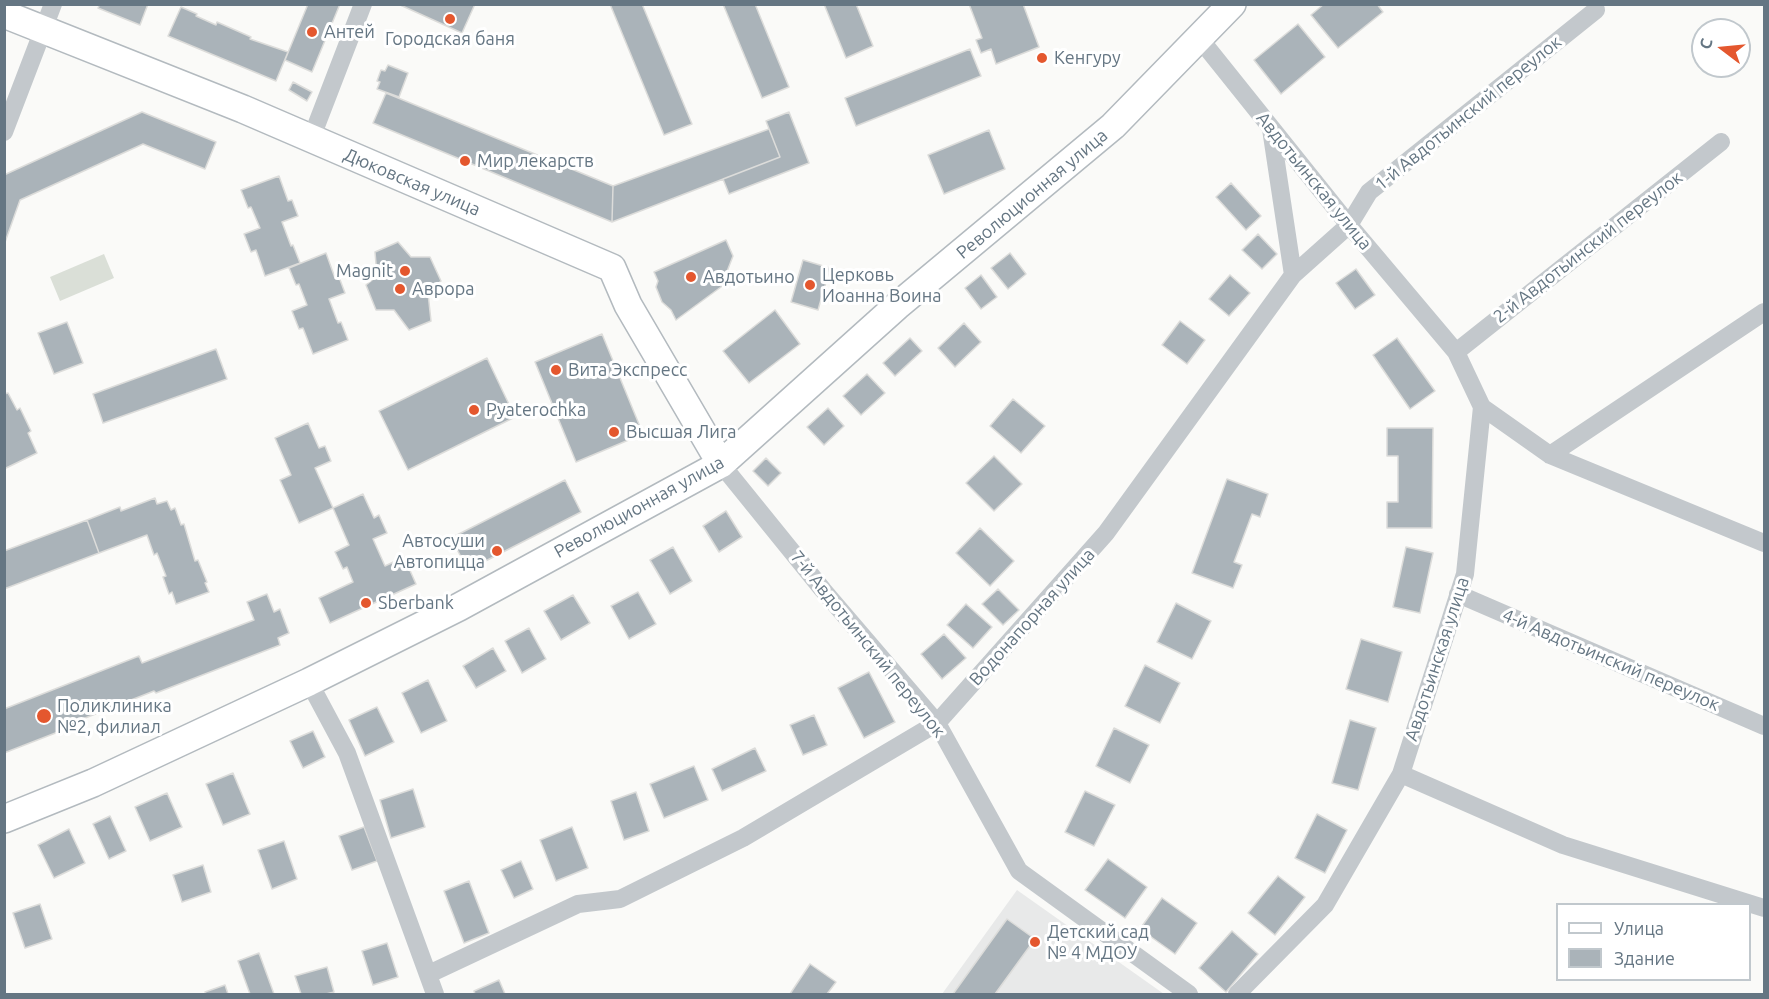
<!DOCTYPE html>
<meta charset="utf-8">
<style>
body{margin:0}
#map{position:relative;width:1769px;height:999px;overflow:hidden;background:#fafaf8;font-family:Ubuntu,sans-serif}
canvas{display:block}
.frame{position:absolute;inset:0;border:6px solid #657683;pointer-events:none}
.legend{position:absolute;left:1556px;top:903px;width:195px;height:78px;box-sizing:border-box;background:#fff;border:2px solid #c1c8cd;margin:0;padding:8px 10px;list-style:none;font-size:18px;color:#657683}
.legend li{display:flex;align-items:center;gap:12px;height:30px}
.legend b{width:30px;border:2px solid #c1c8cd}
.north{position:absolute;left:1691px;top:18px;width:60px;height:60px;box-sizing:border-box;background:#fff;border:2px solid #c1c8cd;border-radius:50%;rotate:286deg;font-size:16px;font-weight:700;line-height:24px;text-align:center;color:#657683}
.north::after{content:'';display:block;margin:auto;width:21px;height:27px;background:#e4572e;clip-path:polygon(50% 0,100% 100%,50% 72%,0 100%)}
</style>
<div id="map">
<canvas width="1769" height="999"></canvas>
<div class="frame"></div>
<ul class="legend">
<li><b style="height:8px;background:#fff"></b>Улица</li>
<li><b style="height:16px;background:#aab3b9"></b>Здание</li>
</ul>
<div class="north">С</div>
</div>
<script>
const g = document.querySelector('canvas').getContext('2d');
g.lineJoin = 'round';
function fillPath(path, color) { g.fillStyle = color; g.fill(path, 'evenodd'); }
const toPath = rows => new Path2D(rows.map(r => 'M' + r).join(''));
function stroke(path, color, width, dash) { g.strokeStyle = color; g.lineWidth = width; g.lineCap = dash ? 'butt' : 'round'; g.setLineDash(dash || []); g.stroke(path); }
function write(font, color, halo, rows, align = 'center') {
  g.font = font + ' Ubuntu,sans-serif'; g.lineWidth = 6; g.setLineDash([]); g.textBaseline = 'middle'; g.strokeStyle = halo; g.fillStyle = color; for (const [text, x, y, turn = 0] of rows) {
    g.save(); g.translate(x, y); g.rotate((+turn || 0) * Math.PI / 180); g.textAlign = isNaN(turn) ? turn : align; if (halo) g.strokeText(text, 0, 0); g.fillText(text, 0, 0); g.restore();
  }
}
fillPath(toPath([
 [1017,890,1164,994,942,994]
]), '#e8e9e9');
fillPath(toPath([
 [104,254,114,278,60,301,50,277]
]), '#dadfd7');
const building = toPath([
 [100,4,148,4,140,25,98,8,100,4],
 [308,4,340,4,312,72,285,60,308,4],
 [398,4,475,4,462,33,398,4],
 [610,4,642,4,692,124,664,135,610,4],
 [723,4,755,4,789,87,762,98,723,4],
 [824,4,856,4,873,46,846,58,824,4],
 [969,4,1023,4,1039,47,996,64,991,49,981,53,976,40,982,38,969,4],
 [1324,4,1377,4,1383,12,1338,48,1311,15,1324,4],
 [181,7,197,14,196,16,216,25,217,22,251,37,250,39,288,52,276,81,168,36,181,7],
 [1298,24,1325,57,1281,94,1254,60,1298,24],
 [970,49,981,76,856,126,845,98,970,49],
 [388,65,408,73,399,97,377,89,380,82,377,81,381,70,385,71,388,65],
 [293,82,312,92,307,101,289,90,293,82],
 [386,93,613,186,612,222,373,123,386,93],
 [142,112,216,142,205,169,143,144,20,200,4,245,4,175,142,112],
 [789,112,809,163,729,194,723,179,780,157,766,121,789,112],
 [769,129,780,157,612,222,613,186,769,129],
 [989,130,1005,169,944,194,928,155,989,130],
 [279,176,288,201,292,200,298,216,282,222,291,246,293,245,300,263,265,276,256,250,251,252,244,234,260,228,251,207,248,208,241,190,279,176],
 [1231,183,1261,216,1246,230,1216,197,1231,183],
 [1258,234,1277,254,1262,269,1242,250,1258,234],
 [726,240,733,256,721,287,676,320,671,310,662,302,656,287,658,281,654,272,726,240],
 [398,242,411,257,430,257,441,281,428,293,431,321,409,330,394,310,376,310,366,285,377,276,375,252,398,242],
 [326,253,335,278,339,277,345,293,329,299,338,323,341,322,348,340,313,354,303,328,299,329,292,311,307,305,299,284,296,285,289,268,326,253],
 [1010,253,1026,274,1008,289,991,268,1010,253],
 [803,260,830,268,818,310,791,302,803,260],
 [1356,269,1375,295,1355,309,1336,283,1356,269],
 [981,275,997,297,981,309,965,288,981,275],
 [1230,275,1250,293,1229,316,1209,299,1230,275],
 [775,310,800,344,749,383,723,351,775,310],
 [1180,321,1205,340,1187,364,1162,345,1180,321],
 [67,322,83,363,54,374,38,333,67,322],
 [964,323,981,342,955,367,938,348,964,323],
 [602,334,643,434,576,462,535,362,602,334],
 [910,338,922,351,895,376,883,363,910,338],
 [1397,338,1435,391,1410,409,1373,355,1397,338],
 [216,349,227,379,103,423,93,394,216,349],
 [487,358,515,417,408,470,379,411,487,358],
 [867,374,885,393,861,415,843,396,867,374],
 [8,393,17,410,20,408,31,431,28,433,37,453,4,469,4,394,8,393],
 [1013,399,1045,426,1021,453,990,426,1013,399],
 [828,408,844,426,824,445,807,427,828,408],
 [308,423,319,448,325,446,331,461,315,468,333,508,299,523,280,480,291,475,275,438,308,423],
 [1387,428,1433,428,1432,528,1387,528,1387,502,1398,502,1398,456,1387,456,1387,428],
 [994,456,1022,484,994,511,966,483,994,456],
 [766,458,781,473,768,486,753,471,766,458],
 [1227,479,1268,494,1260,517,1252,514,1234,562,1242,565,1233,588,1192,573,1227,479],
 [565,480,581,512,468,570,451,538,565,480],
 [363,494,374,518,379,515,387,533,373,539,385,566,404,557,416,584,330,623,319,598,353,582,347,567,343,569,335,552,349,545,333,508,363,494],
 [155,498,157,504,167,501,171,510,175,508,181,525,184,524,195,561,198,560,207,582,205,583,209,592,176,604,172,592,169,594,163,577,166,576,157,553,154,555,147,535,99,553,87,520,120,507,121,511,155,498],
 [726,511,742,537,719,552,703,526,726,511],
 [87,520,99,553,4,589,4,551,87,520],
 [980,528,1014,561,990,586,956,553,980,528],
 [673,547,692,581,670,594,650,560,673,547],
 [1406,547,1433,553,1420,613,1393,607,1406,547],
 [998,589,1019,610,1003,625,982,604,998,589],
 [638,592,656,624,629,639,611,606,638,592],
 [267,594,274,612,280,609,289,633,278,638,280,645,156,693,154,691,75,722,76,725,4,753,4,709,139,656,142,663,254,620,247,602,267,594],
 [573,595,590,623,561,640,544,611,573,595],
 [1176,603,1211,621,1192,659,1157,642,1176,603],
 [966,604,992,627,973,648,947,625,966,604],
 [529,628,546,659,522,673,505,641,529,628],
 [944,634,966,658,942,679,921,654,944,634],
 [1361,639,1402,652,1388,702,1346,689,1361,639],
 [493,648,506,671,476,688,463,666,493,648],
 [1145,665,1180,683,1160,723,1125,706,1145,665],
 [869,672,895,722,864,738,838,688,869,672],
 [428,680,447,721,421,733,402,693,428,680],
 [377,707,394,742,365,756,349,720,377,707],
 [814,715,827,745,803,755,790,725,814,715],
 [1350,720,1376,728,1358,790,1332,783,1350,720],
 [1114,728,1149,745,1130,783,1096,766,1114,728],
 [313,731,325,757,303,768,290,741,313,731],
 [755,748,766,771,722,791,712,769,755,748],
 [694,766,708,800,664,818,650,784,694,766],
 [233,773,250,814,223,825,206,784,233,773],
 [413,789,425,827,391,838,380,800,413,789],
 [1085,791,1115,805,1094,846,1065,832,1085,791],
 [636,792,649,831,624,840,611,801,636,792],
 [167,793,182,827,150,841,135,807,167,793],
 [1317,814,1347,830,1325,873,1295,858,1317,814],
 [110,816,126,851,109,859,93,824,110,816],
 [364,827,377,861,352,870,339,836,364,827],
 [572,827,588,868,556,881,540,840,572,827],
 [69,829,85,863,54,878,38,845,69,829],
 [284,841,297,879,272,889,258,850,284,841],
 [1108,859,1147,887,1125,918,1085,890,1108,859],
 [521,861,533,889,514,898,501,870,521,861],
 [203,865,211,892,182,902,173,875,203,865],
 [1278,876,1305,897,1275,935,1248,913,1278,876],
 [469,881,489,933,464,943,444,891,469,881],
 [1162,898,1197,923,1175,954,1140,929,1162,898],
 [40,904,52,939,25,948,13,913,40,904],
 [1007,919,1035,939,995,994,953,994,1007,919],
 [1232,931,1258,954,1226,992,1199,968,1232,931],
 [387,943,398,977,373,985,362,951,387,943],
 [259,953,274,994,250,994,238,961,259,953],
 [810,964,836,982,827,994,790,994,810,964],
 [327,967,334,992,326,994,301,994,295,976,327,967],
 [499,980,505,994,475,994,474,991,499,980],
 [225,985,228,994,206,994,205,992,225,985]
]);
fillPath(building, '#aab3b9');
stroke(building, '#dcdcda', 1.5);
const secondary = toPath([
 [4,14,243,109,612,268,628,305,721,464],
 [4,819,93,783,309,682,459,607,721,464,897,306,1113,126,1232,4]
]);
stroke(secondary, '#b3babf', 30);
stroke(toPath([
 [1200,39,1349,225,1456,352,1482,407,1465,574,1401,774,1325,905,1237,994],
 [1271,129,1293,275],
 [4,132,53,4],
 [311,139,363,4],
 [1456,352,1721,142],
 [1482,407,1550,455,1764,543],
 [1550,455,1764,312],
 [721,464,823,590,937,723,1019,871,1189,994],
 [1458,594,1764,726],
 [309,682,347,753,435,994],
 [1401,774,1563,845,1764,908],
 [429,974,578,904,620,899,743,838,937,723,1106,533,1293,275,1349,225,1369,192,1596,10]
]), '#c3c8cc', 18);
stroke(secondary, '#fff', 27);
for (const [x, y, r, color] of [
 [450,19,6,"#e4572e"],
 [312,32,6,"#e4572e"],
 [1042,58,6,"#e4572e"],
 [465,161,6,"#e4572e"],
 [405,271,6,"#e4572e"],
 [691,277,6,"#e4572e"],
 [810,285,6,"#e4572e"],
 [400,289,6,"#e4572e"],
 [556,370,6,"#e4572e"],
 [474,410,6,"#e4572e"],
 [614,432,6,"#e4572e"],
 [497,551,6,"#e4572e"],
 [366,603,6,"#e4572e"],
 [44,716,8,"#e4572e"],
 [1035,942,6,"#e4572e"]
]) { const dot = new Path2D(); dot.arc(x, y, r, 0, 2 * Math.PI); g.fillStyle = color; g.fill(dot); stroke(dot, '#fff', 2); }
write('18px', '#657683', '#fff', [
 ["Антей",324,32],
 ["Городская баня",450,39,"center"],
 ["Кенгуру",1054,58],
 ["Мир лекарств",477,161],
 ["Magnit",393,271,"right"],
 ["Церковь",822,275],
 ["Иоанна Воина",822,296],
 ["Авдотьино",703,277],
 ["Аврора",412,289],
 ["Вита Экспресс",568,370],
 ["Pyaterochka",486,410],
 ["Высшая Лига",626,432],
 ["Автосуши",485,541,"right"],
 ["Автопицца",485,562,"right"],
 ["Sberbank",378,603],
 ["Поликлиника",57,706],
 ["№2, филиал",57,727],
 ["Детский сад",1047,932],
 ["№ 4 МДОУ",1047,953]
], 'left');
write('18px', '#657683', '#fff', [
 ["1-й Авдотьинский переулок",1468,113,-39],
 ["Авдотьинская улица",1314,181,51],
 ["Дюковская улица",412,182,23],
 ["Революционная улица",1032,194,-40],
 ["2-й Авдотьинский переулок",1588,247,-38],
 ["Революционная улица",639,507,-29],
 ["Водонапорная улица",1032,617,-48],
 ["7-й Авдотьинский переулок",868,644,51],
 ["Авдотьинская улица",1437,659,-72],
 ["4-й Авдотьинский переулок",1611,660,23]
]);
</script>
